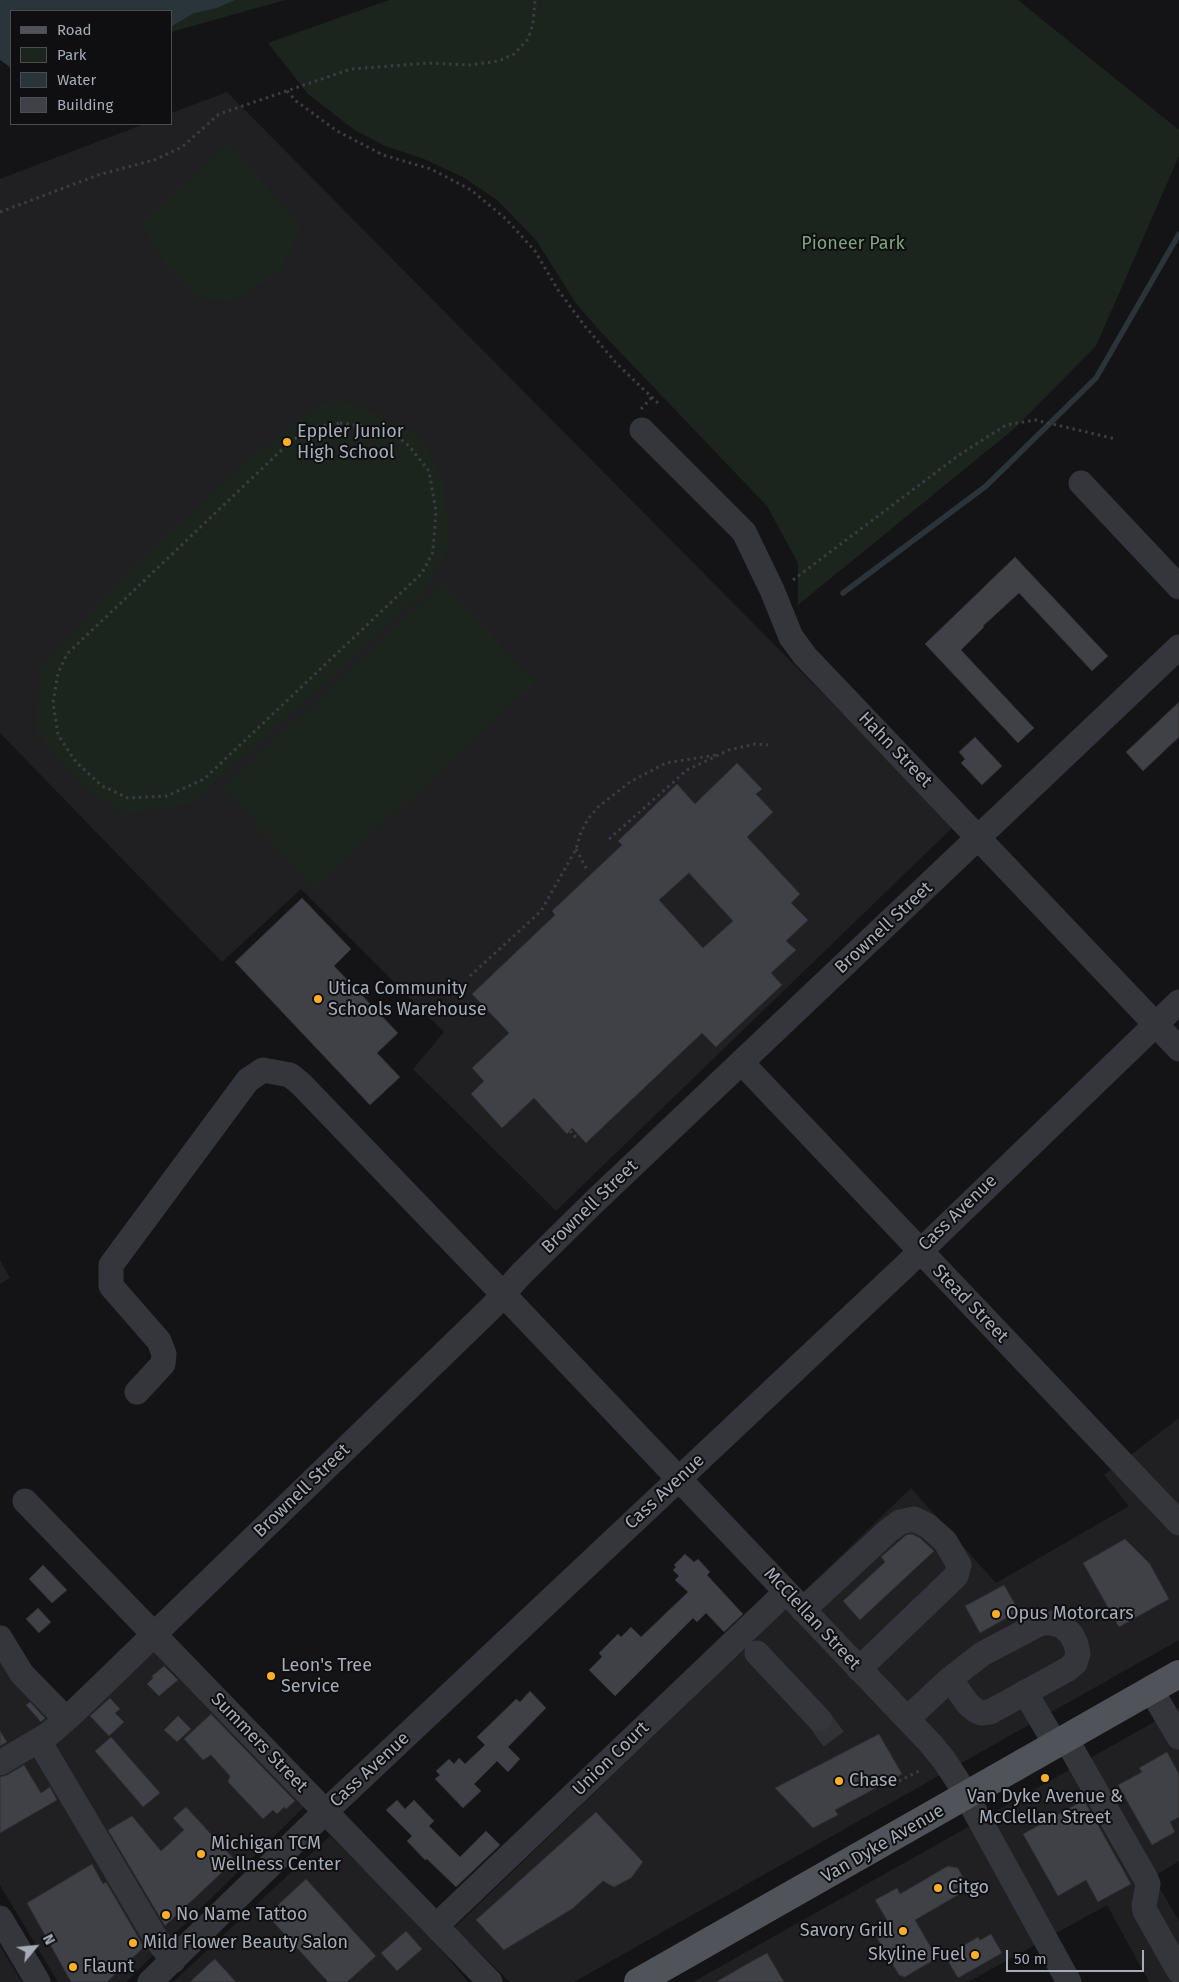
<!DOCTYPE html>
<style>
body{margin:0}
#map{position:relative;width:1179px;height:1982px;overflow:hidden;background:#141416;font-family:"Fira Sans",sans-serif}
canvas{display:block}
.legend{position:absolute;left:10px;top:10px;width:162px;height:115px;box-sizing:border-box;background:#0f0f11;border:1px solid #4b4d53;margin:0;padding:6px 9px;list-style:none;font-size:15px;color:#a5abb7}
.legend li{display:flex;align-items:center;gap:10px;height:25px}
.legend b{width:25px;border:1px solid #4b4d53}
.north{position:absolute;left:10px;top:1922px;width:50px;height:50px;-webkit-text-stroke:4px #0f0f11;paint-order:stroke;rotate:62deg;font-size:14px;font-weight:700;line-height:20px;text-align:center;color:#a5abb7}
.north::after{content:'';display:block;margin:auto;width:18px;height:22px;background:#a5abb7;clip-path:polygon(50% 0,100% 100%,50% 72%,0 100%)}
.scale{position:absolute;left:1006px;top:1950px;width:138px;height:22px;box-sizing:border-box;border:2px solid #a5abb7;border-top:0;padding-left:6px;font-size:15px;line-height:18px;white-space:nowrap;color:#a5abb7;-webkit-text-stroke:4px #0f0f11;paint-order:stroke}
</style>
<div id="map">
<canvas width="1179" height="1982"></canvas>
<ul class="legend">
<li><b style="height:6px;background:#51535b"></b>Road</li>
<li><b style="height:14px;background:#1c251d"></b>Park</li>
<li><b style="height:14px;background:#2a343b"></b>Water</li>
<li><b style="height:14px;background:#404147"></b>Building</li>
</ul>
<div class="north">N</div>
<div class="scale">50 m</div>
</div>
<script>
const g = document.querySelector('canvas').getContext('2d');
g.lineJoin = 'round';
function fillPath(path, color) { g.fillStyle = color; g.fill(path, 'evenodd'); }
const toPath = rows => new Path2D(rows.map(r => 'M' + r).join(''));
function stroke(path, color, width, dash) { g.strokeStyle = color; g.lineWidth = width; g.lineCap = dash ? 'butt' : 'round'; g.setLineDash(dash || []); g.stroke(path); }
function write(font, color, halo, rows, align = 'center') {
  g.font = font + ' "Fira Sans",sans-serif'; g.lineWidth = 4; g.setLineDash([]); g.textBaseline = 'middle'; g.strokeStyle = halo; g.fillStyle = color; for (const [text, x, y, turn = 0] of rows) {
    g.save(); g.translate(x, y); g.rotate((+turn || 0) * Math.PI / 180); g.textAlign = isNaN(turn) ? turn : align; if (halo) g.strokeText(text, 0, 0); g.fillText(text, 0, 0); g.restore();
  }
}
fillPath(toPath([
 [227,92,954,826,556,1211,413,1069,444,1032,301,889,222,962,0,733,0,179,144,124,171,124,171,113],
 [0,1260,10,1278,0,1284],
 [1179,1418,1179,1640,574,1982,510,1982,454,1928,911,1488,996,1583,1129,1506,1104,1475],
 [0,1624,1,1629,74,1722,149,1647,307,1804,126,1982,58,1982,0,1885],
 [1179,1708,1179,1861,1153,1877,1179,1921,1179,1982,1149,1982,1107,1905,968,1982,693,1982],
 [330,1836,420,1924,468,1982,173,1982],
 [0,1946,22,1982,0,1982]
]), '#202023');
fillPath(toPath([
 [119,0,285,0,171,32,171,11,120,11],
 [389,0,1018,0,1179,130,1179,156,1096,346,1015,428,798,605,798,563,767,506,599,330,575,302,536,240,497,200,463,177,424,159,385,146,356,131,308,94,268,43],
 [228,142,301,226,281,271,231,301,198,298,164,261,142,224],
 [344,401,369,410,421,437,445,485,449,546,422,595,192,803,124,815,81,785,35,730,41,668,123,577,246,462,322,403],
 [443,583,535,682,315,888,223,788]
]), '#1c251d');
fillPath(toPath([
 [0,0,235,0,217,8,194,13,172,26,171,11,11,11,11,68,0,60]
]), '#2a343b');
stroke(toPath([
 [843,593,986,486,1096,378,1179,234]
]), '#2a343b', 5.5);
const building = toPath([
 [1015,557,1108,656,1092,671,1019,593,983,626,984,627,961,650,1034,728,1018,743,925,644,1015,557],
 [1179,702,1179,737,1143,771,1126,752,1179,702],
 [975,737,1002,766,982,785,961,763,965,759,959,752,975,737],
 [737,763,762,789,756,794,773,812,747,837,800,894,791,903,808,920,786,941,796,950,771,973,782,985,716,1047,702,1033,586,1143,572,1128,567,1134,534,1098,502,1128,471,1094,484,1081,472,1068,509,1033,472,994,555,915,552,911,622,845,618,841,677,784,695,804,737,763],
 [689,873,733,921,703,948,659,900,689,873],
 [302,898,351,949,334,966,398,1033,377,1053,400,1077,370,1105,235,962,302,898],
 [912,1534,920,1538,934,1551,860,1620,843,1601,885,1562,881,1557,906,1535,912,1534],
 [1125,1539,1150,1564,1169,1599,1119,1627,1083,1563,1125,1539],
 [685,1554,694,1562,698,1559,710,1572,707,1575,743,1614,724,1632,706,1613,697,1622,693,1618,615,1696,589,1670,602,1657,599,1653,618,1634,621,1637,631,1627,641,1637,688,1592,675,1580,679,1576,673,1570,676,1567,674,1565,685,1554],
 [43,1565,67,1590,52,1603,29,1579,43,1565],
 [1004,1585,1019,1611,980,1633,965,1606,1004,1585],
 [38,1608,51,1622,39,1633,26,1619,38,1608],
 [164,1666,178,1680,159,1696,147,1684,153,1678,152,1676,164,1666],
 [530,1691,546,1708,508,1747,520,1759,508,1772,497,1761,474,1784,481,1791,463,1808,435,1779,440,1775,436,1771,449,1759,454,1764,459,1758,465,1764,485,1745,477,1737,516,1699,520,1702,530,1691],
 [110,1698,120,1709,115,1713,124,1722,109,1736,90,1716,110,1698],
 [30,1702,45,1718,41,1722,26,1705,30,1702],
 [211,1714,295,1801,286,1809,284,1807,277,1814,273,1810,263,1819,228,1782,230,1776,211,1755,203,1760,184,1739,211,1714],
 [178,1716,191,1729,177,1742,164,1730,178,1716],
 [0,1731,7,1742,0,1746,0,1731],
 [879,1734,902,1774,835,1810,838,1815,813,1828,775,1788,879,1734],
 [111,1737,160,1793,143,1807,95,1751,111,1737],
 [1167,1752,1179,1774,1179,1817,1170,1822,1175,1832,1152,1845,1118,1785,1142,1772,1139,1768,1167,1752],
 [24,1765,41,1793,50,1787,57,1800,0,1833,0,1777,7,1775,24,1765],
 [397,1800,405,1809,414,1800,434,1821,429,1826,460,1857,486,1831,500,1845,456,1887,427,1859,425,1860,407,1841,412,1836,386,1810,397,1800],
 [1084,1800,1131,1884,1098,1902,1086,1880,1058,1896,1023,1834,1084,1800],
 [186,1807,235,1860,165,1926,108,1830,132,1816,161,1851,184,1830,173,1818,186,1807],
 [596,1812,643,1862,631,1878,614,1887,603,1881,572,1909,504,1950,476,1920,596,1812],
 [92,1864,103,1884,106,1882,144,1947,107,1982,71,1982,27,1903,92,1864],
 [948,1866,958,1868,966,1883,963,1892,915,1920,937,1958,905,1977,899,1975,876,1936,891,1927,875,1900,897,1888,900,1894,948,1866],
 [306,1879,376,1956,347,1982,328,1982,267,1915,306,1879],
 [406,1931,422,1949,397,1971,381,1953,406,1931],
 [991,1934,1002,1953,958,1978,945,1956,978,1937,980,1940,991,1934],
 [767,1953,784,1982,716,1982,747,1964,767,1953],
 [215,1959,236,1982,190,1982,209,1964,215,1959]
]);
fillPath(building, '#404147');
stroke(building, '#2e2e33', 1);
stroke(toPath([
 [819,1719,835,1741]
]), '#313236', 25, [25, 12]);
stroke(toPath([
 [287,91,296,101,337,131,383,155,431,169,471,190,506,219,535,251,558,290,584,325,617,364,659,404],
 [0,212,98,175,154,160,182,147,219,114,351,69,429,63,469,65,499,61,514,54,528,39,533,24,535,0],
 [641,409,652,397],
 [340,423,378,428,393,433,409,446,429,471,436,511,433,552,422,573,204,779,167,796,128,798,102,786,76,762,58,735,53,703,58,673,67,654,291,441,314,427,340,423],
 [793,580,959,455,1006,425,1035,420,1116,439],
 [609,839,687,770,729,750,755,744,768,745],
 [576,849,586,868],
 [470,976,541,911,576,849,581,832,588,819,598,807,630,782,666,763,716,755],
 [570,1131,575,1136,572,1139],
 [899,1781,921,1770]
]), '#3b3d43', 3, [2.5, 4]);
stroke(toPath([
 [642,430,744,532,772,590,791,637,805,656,1179,1049],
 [1081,483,1179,587],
 [742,1063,1179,1523],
 [137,1392,163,1364,164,1354,159,1341,111,1286,111,1265,248,1080,263,1070,290,1075,301,1084,503,1294,931,1744,944,1760,961,1786,1069,1982],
 [25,1501,490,1982],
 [803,1610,888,1531,900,1522,914,1519,928,1526,945,1541,959,1565,956,1576,859,1669],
 [0,1638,22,1674,66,1719],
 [757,1653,819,1719],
 [1151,1690,1179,1737],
 [1025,1692,1056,1745],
 [907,1719,950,1679,982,1654,1041,1623,1051,1623,1062,1626,1071,1634,1076,1644,1078,1654,1075,1663,1068,1669,990,1712,981,1713,975,1710,968,1704,950,1679],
 [1066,1739,1146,1879,1148,1884,1144,1906,1145,1911,1179,1971],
 [39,1741,155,1937,173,1961],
 [0,1763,49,1734,73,1713,492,1307,521,1274,594,1202,1179,647],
 [0,1918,38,1982],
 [436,1926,786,1592],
 [150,1982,325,1812,903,1268,1179,1002]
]), '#35363c', 25);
stroke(toPath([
 [638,1982,1179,1674]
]), '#51535b', 28);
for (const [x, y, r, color] of [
 [287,442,5,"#fcaf27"],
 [318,999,5,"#fcaf27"],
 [996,1614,5,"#fcaf27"],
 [271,1676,5,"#fcaf27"],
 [1045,1778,5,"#fcaf27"],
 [839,1781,5,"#fcaf27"],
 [201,1854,5,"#fcaf27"],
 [938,1888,5,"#fcaf27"],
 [166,1915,5,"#fcaf27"],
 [903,1931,5,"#fcaf27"],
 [133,1943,5,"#fcaf27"],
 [975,1955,5,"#fcaf27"],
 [73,1967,5,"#fcaf27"]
]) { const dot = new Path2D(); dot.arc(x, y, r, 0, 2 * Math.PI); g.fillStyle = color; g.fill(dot); stroke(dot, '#0f0f11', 2); }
write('18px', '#7ba47d', '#0f0f11', [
 ["Pioneer Park",853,244]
]);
write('18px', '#a5abb7', '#0f0f11', [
 ["Eppler Junior",297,432],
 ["High School",297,453],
 ["Utica Community",328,989],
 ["Schools Warehouse",328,1010],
 ["Opus Motorcars",1006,1614],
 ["Leon's Tree",281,1666],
 ["Service",281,1687],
 ["Chase",849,1781],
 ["Van Dyke Avenue &",1045,1797,"center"],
 ["McClellan Street",1045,1818,"center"],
 ["Michigan TCM",211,1844],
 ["Wellness Center",211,1865],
 ["Citgo",948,1888],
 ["No Name Tattoo",176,1915],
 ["Savory Grill",893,1931,"right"],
 ["Mild Flower Beauty Salon",143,1943],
 ["Skyline Fuel",965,1955,"right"],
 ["Flaunt",83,1967]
], 'left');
write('18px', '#a5abb7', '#0f0f11', [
 ["Hahn Street",895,750,46],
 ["Brownell Street",884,928,-43],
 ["Brownell Street",590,1207,-44],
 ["Cass Avenue",958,1213,-44],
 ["Stead Street",970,1304,46],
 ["Brownell Street",302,1491,-44],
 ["Cass Avenue",665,1492,-43],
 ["McClellan Street",812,1619,47],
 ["Summers Street",259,1743,46],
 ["Union Court",611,1759,-44],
 ["Cass Avenue",370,1770,-43],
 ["Van Dyke Avenue",883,1844,-30]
]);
</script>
